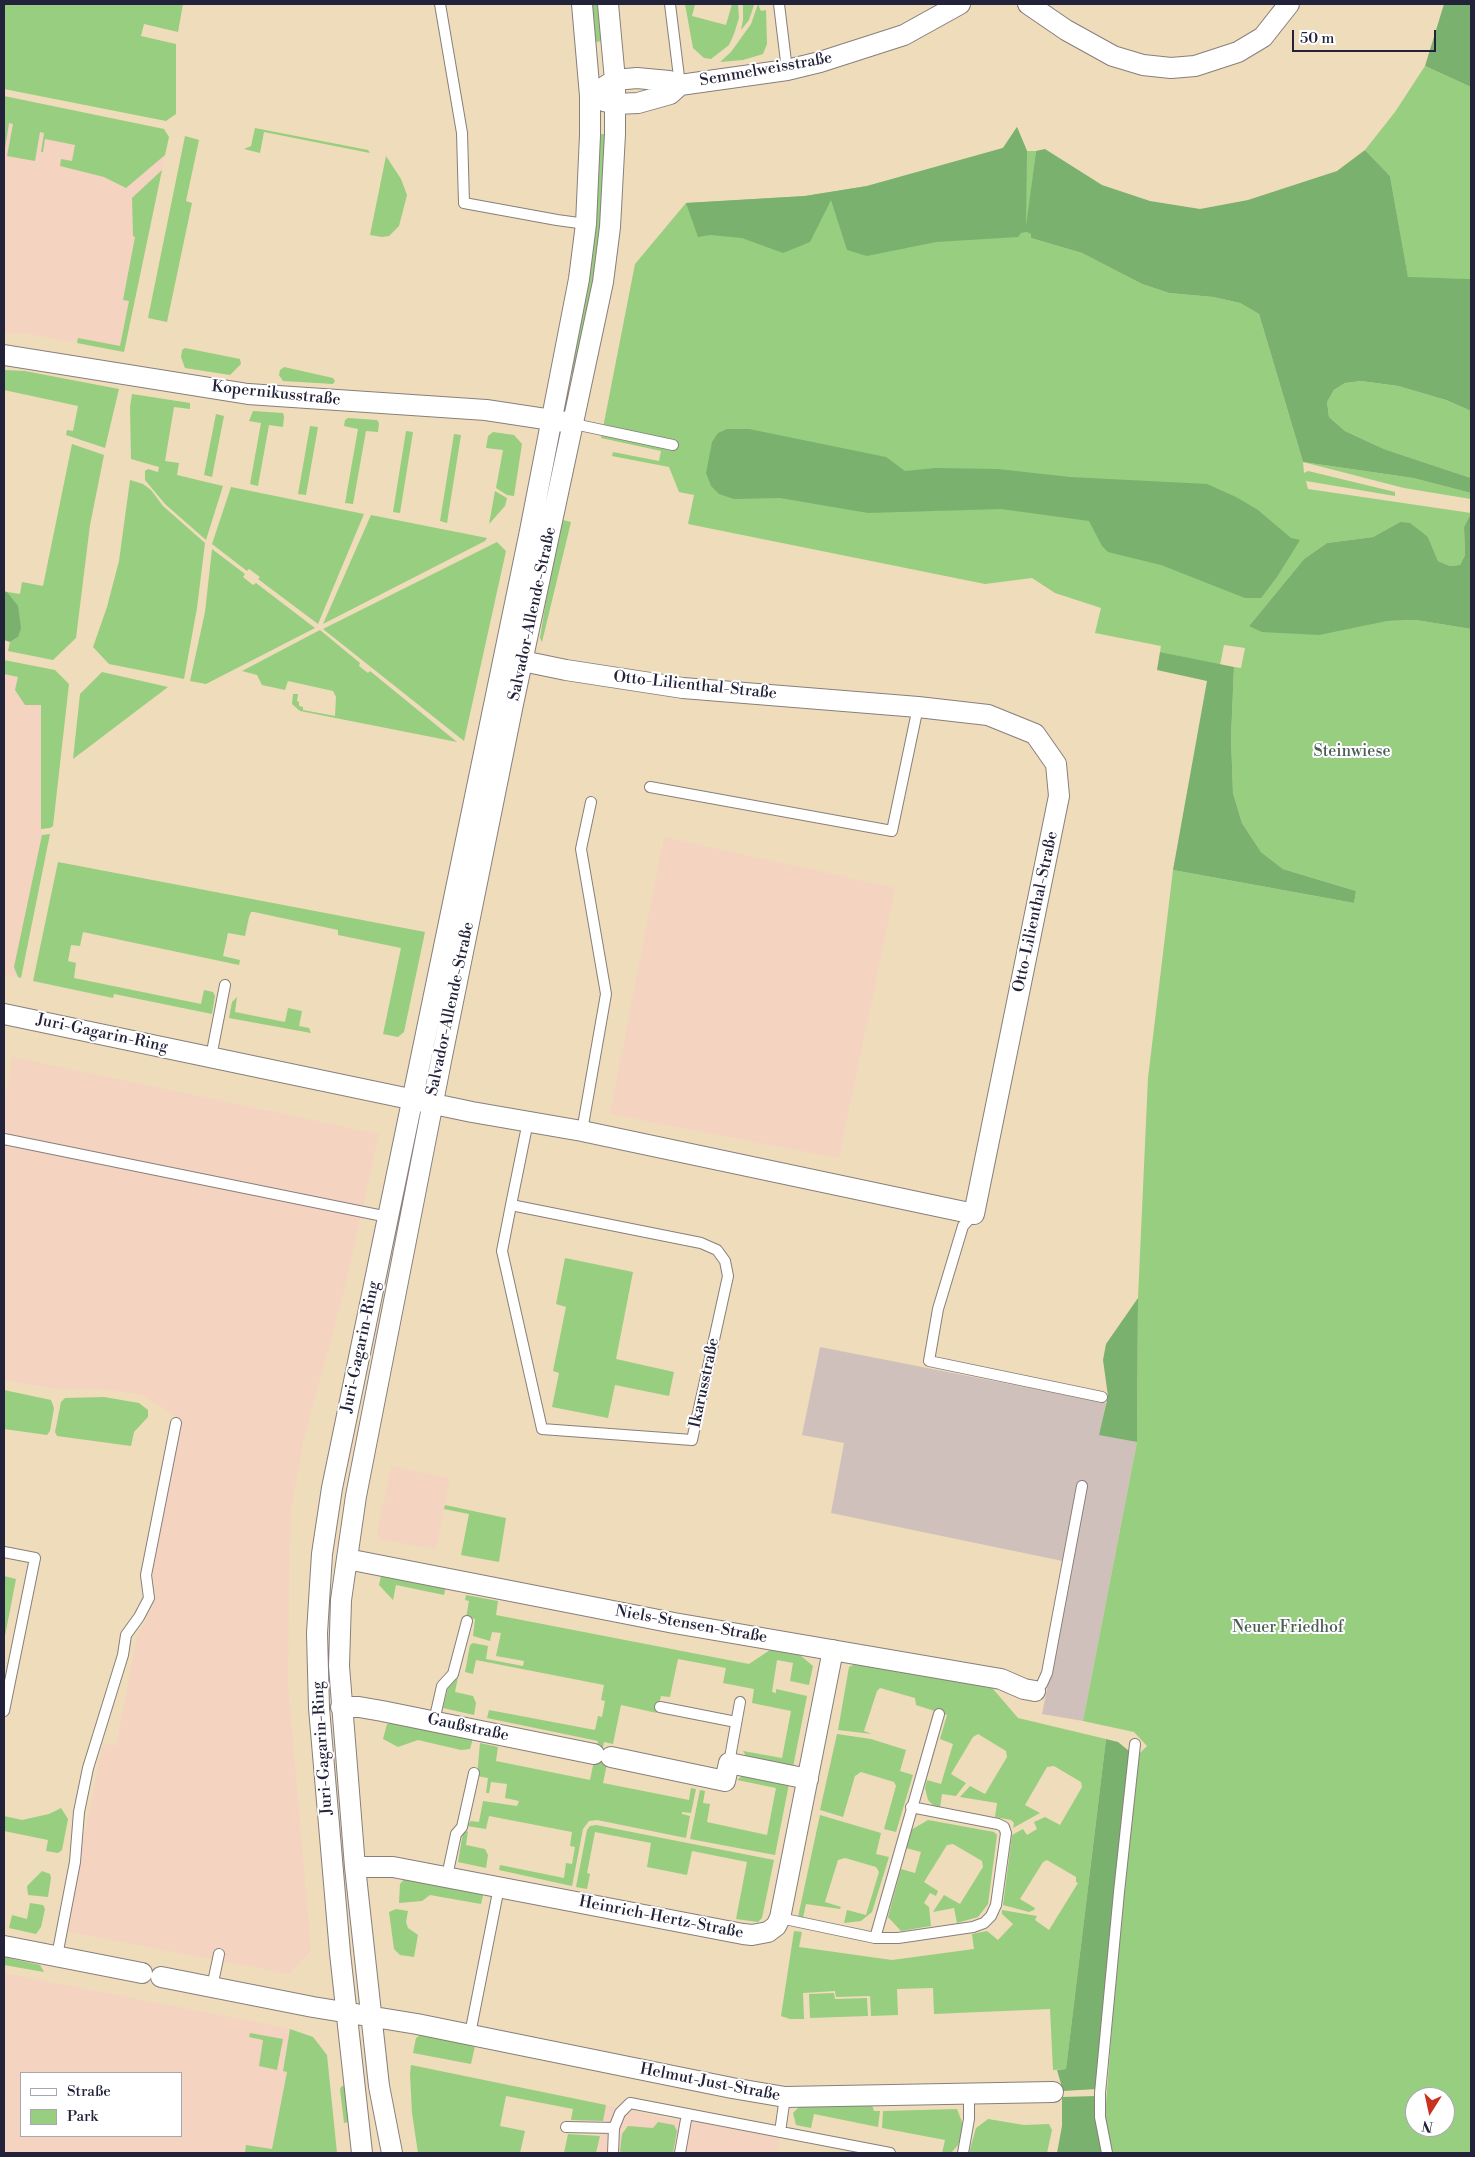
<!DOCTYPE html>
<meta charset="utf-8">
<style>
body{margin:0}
#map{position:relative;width:1475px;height:2157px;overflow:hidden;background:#efdcbb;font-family:"Libre Bodoni",serif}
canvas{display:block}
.frame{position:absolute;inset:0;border:5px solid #22223b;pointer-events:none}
.legend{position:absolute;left:20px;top:2072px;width:162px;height:65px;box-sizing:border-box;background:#fff;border:1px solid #a7a7b1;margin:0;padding:6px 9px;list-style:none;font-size:15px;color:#22223b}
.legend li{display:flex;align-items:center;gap:10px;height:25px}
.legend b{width:25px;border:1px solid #a7a7b1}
.north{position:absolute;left:1405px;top:2087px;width:50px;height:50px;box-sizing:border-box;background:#fff;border:1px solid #a7a7b1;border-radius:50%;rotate:190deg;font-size:14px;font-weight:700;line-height:20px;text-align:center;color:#22223b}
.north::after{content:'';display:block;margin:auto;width:18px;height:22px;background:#c8321e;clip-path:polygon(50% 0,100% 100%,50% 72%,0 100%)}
.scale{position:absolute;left:1292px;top:30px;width:144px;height:22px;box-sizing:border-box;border:2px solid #22223b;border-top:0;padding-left:6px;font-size:15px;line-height:18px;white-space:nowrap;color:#22223b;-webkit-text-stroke:4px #fff;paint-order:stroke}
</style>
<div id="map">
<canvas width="1475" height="2157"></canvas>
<div class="frame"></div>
<ul class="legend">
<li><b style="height:6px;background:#fff"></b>Straße</li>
<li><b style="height:14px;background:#98ce7f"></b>Park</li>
</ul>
<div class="north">N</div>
<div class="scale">50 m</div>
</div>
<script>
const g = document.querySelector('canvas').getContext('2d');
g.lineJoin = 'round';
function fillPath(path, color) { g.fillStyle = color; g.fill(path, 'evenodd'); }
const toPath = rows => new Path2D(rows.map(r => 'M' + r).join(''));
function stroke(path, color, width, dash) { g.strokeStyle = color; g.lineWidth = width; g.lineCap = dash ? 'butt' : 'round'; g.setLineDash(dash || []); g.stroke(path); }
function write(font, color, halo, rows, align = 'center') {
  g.font = font + ' "Libre Bodoni",serif'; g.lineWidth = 4; g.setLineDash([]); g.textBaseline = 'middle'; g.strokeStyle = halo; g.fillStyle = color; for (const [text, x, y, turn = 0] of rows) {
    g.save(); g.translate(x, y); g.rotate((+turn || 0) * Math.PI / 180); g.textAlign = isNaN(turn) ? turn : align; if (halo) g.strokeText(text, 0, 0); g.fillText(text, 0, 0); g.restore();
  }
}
fillPath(toPath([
 [4,122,165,155,124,352,25,333,4,334],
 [4,674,18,677,25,705,41,705,42,841,15,967,18,977,4,974],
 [664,837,895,888,839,1158,610,1114],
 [12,1057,379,1134,344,1291,303,1442,290,1515,288,1685,311,1951,289,1974,65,1931,103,1743,116,1746,137,1637,156,1597,152,1573,180,1419,142,1395,103,1389,59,1389,4,1380,4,1104],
 [392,1466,450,1479,436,1549,380,1539,378,1536,377,1531],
 [4,1973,290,2029,313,2037,323,2048,316,2052,289,2034,283,2069,290,2070,291,2153,4,2153],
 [21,2073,181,2073,181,2136,21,2136],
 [606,2105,675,2120,705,2121,780,2138,777,2153,596,2153]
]), '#f4d3c1');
fillPath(toPath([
 [820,1347,1106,1403,1100,1434,1137,1442,1083,1721,1042,1714,1072,1563,831,1513,844,1443,802,1435]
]), '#d0c0bc');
fillPath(toPath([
 [4,4,183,4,178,32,144,24,141,36,176,44,176,114,166,121,4,89],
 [591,4,597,4,602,41,596,42],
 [685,4,695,4,692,16,726,25,732,4,738,4,739,18,734,34,729,45,711,59,704,58,693,48],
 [743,4,754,5,749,20,741,30,743,20],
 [758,4,761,11,766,10,767,44,763,54,743,60,720,62,731,52,751,24],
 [1425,66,1471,87,1471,279,1408,278,1390,176,1365,150,1395,112],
 [4,96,164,129,169,137,165,155,126,188,104,177,60,166,61,159,72,161,75,145,45,139,43,152,41,152,44,133,40,132,35,161,7,156,13,124,9,123,4,155],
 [1017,127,1027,151,1036,151,1026,232,1031,234,1031,238,1082,253,1142,284,1169,293,1213,297,1240,303,1259,314,1303,462,1413,478,1471,493,1471,499,1404,488,1303,462,1304,473,1308,471,1395,492,1395,496,1306,481,1308,489,1471,513,1464,527,1465,555,1460,565,1450,566,1438,561,1428,537,1400,522,1373,537,1327,543,1304,559,1249,626,1416,620,1471,629,1471,2153,1112,2153,1105,2117,1122,1893,1139,1754,1147,1746,1134,1732,1083,1721,1137,1442,1138,1298,1148,1078,1173,870,1354,903,1356,891,1283,869,1261,852,1242,823,1233,793,1231,738,1234,667,1241,668,1245,648,1224,645,1220,665,1160,652,1161,646,1095,633,1101,608,1055,593,1032,578,985,584,688,524,694,495,679,492,669,467,612,456,613,452,659,461,661,451,601,438,635,264,686,203,805,196,867,186,1003,148],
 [1415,2097,1445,2097,1445,2127,1415,2127],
 [255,128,368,150,370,153,264,132,260,153,244,149,251,146],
 [600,134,605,134,601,225,594,279,575,374,570,373,595,224],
 [185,136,199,140,186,201,192,203,167,322,148,318],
 [386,156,401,179,407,195,399,226,389,236,382,237,370,235],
 [162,170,124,352,77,343,78,338,120,346,129,301,123,300,135,237,133,236,132,198],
 [185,348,240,359,241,364,230,375,185,368,181,357,182,350],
 [284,367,333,378,335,381,333,384,283,381,279,375,280,370],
 [4,370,25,371,119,389,105,448,66,435,67,430,73,431,78,406,4,390],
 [1361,381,1398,386,1446,400,1471,411,1471,478,1384,449,1345,431,1329,417,1327,402,1334,390,1345,383],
 [132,394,190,403,190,409,174,407,165,461,179,463,177,475,223,486,206,540,165,504,145,480,145,471,148,469,158,472,159,467,131,459,130,407],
 [253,411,283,413,284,417,283,427,269,425,258,486,250,484,261,423,249,421],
 [216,414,224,416,212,477,204,475],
 [348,418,377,420,379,423,378,432,366,431,353,504,345,503,358,429,344,426,345,420],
 [310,426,318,427,306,495,298,494],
 [406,431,413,432,400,513,393,512],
 [493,432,514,435,522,444,514,496,507,495,496,488,503,450,486,448,488,436],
 [454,434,461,435,447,523,440,521],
 [72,444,104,455,90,525,76,638,53,660,8,651,10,642,18,637,7,592,20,594,22,582,43,586],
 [130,480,143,484,151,490,163,506,205,543,197,608,184,679,109,664,93,647,107,607,119,561],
 [231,487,364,514,318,624,258,579,260,577,249,569,247,571,212,544],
 [495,491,507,498,505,506,489,524],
 [371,515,487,538,485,541,323,624],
 [563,520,571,522,542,642,540,638,547,595],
 [497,542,506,551,464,741,323,629],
 [212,549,245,574,243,577,253,585,256,583,315,628,206,684,190,681,205,612],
 [320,630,360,663,359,666,368,673,370,671,457,742,300,711,292,704,293,694,298,694,297,701,299,702,299,706,303,707,303,710,335,716,336,697,333,691,288,681,285,690,262,685,257,675,242,671],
 [4,660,55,670,69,684,53,826,50,828,41,829,41,705,25,705,15,690,18,677,4,674],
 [102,672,168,687,73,759,80,694],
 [50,834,21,978,18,977,14,967,42,835],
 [58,862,425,932,404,1032,398,1037,383,1034,401,948,338,935,338,930,254,912,251,912,249,917,245,936,228,933,223,956,240,960,239,965,83,932,80,946,71,945,68,961,76,963,74,978,201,1004,204,990,213,992,215,996,212,1014,114,994,113,998,33,981],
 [237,997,235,1012,285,1022,288,1008,302,1011,299,1026,309,1028,311,1033,229,1018,232,1002],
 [565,1258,633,1272,616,1359,674,1372,669,1396,615,1385,608,1418,552,1407,559,1373,553,1371,566,1307,556,1304],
 [4,1390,51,1400,54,1408,50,1431,47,1435,4,1429],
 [104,1397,139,1403,148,1410,148,1417,134,1432,131,1446,57,1436,55,1432,61,1402,65,1398],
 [445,1505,506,1518,499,1562,461,1555,469,1514,444,1509],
 [4,1576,16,1579,4,1641],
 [381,1576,399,1577,446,1586,444,1595,396,1585,393,1600,379,1585],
 [466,1595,498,1601,496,1615,749,1664,770,1650,800,1655,813,1666,809,1685,790,1681,793,1663,777,1660,772,1692,776,1693,776,1689,807,1696,793,1767,747,1758,743,1751,782,1758,791,1711,752,1703,754,1689,723,1683,726,1668,678,1659,670,1697,661,1696,657,1713,621,1705,613,1744,604,1742,602,1753,609,1754,603,1783,689,1800,691,1788,696,1789,691,1813,682,1812,682,1814,690,1816,686,1838,597,1820,589,1821,583,1829,572,1886,499,1870,500,1865,564,1878,566,1863,572,1864,575,1847,570,1846,572,1832,489,1816,486,1829,467,1826,471,1821,479,1822,483,1801,517,1806,519,1801,505,1798,507,1784,491,1782,489,1793,486,1793,488,1778,477,1776,480,1743,498,1747,496,1761,590,1780,598,1741,487,1718,489,1710,595,1730,598,1716,602,1717,605,1701,601,1700,604,1685,476,1660,473,1674,465,1672,470,1645,473,1643,488,1646,486,1659,523,1666,524,1661,496,1656,501,1633,492,1632,490,1641,473,1636,475,1619,466,1618,469,1601,465,1600],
 [859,1662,988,1683,1018,1718,1106,1739,1066,2069,1053,2070,1050,2009,934,2014,933,1988,897,1989,898,2015,871,2016,870,1996,836,1997,835,1991,803,1993,804,2019,790,2019,781,2016,794,1931,802,1932,799,1947,892,1960,974,1949,972,1934,987,1931,998,1940,1013,1924,1002,1914,1002,1910,1037,1916,1035,1920,1049,1930,1078,1883,1076,1882,1076,1877,1047,1860,1043,1862,1020,1899,1035,1908,1034,1910,1029,1912,1003,1905,1012,1835,1023,1829,1027,1835,1037,1829,1034,1822,1045,1817,1060,1825,1082,1787,1081,1782,1054,1766,1047,1767,1025,1805,1040,1813,1013,1828,1014,1823,1011,1820,995,1817,997,1803,960,1797,970,1786,985,1794,1007,1757,1006,1751,978,1734,973,1737,951,1774,966,1783,956,1796,942,1794,940,1808,933,1805,928,1800,925,1788,927,1780,941,1784,953,1744,940,1739,947,1715,916,1705,915,1698,880,1688,877,1691,864,1731,872,1734,838,1730,849,1667],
 [458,1677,455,1692,473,1696,476,1703,474,1715,443,1708,448,1688],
 [395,1722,473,1738,470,1749,461,1750,418,1740,398,1747,383,1739,387,1724],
 [837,1734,871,1739,906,1750,900,1771,913,1775,896,1832,884,1829,896,1786,894,1782,861,1772,855,1776,843,1817,820,1810],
 [744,1774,789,1784,775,1855,690,1839,700,1790,705,1791,703,1803,710,1804,707,1822,767,1835,776,1788,737,1780],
 [61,1808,68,1819,62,1850,58,1853,46,1851,48,1840,4,1831,4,1816,22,1820,49,1814],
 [820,1815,881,1833,876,1854,889,1857,872,1912,861,1921,844,1923,847,1910,866,1915,879,1872,876,1867,845,1858,838,1860,825,1902,841,1907,840,1909,806,1904,803,1918,798,1917],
 [928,1820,994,1832,997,1835,988,1904,978,1917,957,1923,954,1908,933,1912,944,1895,960,1904,983,1867,982,1861,953,1844,947,1845,924,1882,938,1891,936,1896,930,1893,924,1903,929,1907,931,1926,901,1931,888,1917,901,1869,915,1873,921,1852,906,1848,911,1830],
 [596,1825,774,1860,762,1918,758,1922,736,1919,747,1862,692,1851,687,1875,647,1867,651,1843,595,1832,587,1873,590,1874,587,1889,576,1887,587,1830,590,1826],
 [468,1831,466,1845,485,1849,488,1855,486,1868,458,1862,463,1833],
 [42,1871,50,1874,51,1878,48,1897,28,1895,27,1886],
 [407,1876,484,1891,481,1904,430,1895,422,1901,399,1903,400,1884],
 [30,1903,43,1905,45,1909,41,1927,36,1934,9,1928,12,1915,27,1919],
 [396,1909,408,1911,406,1922,408,1928,418,1935,414,1957,400,1955,394,1949,389,1912],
 [4,1957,40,1965,44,1972,4,1965],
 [834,1993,835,1999,867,1998,868,2016,810,2018,809,1994],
 [290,2029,313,2037,327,2055,337,2153,245,2153,246,2145,272,2149,287,2072,283,2071],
 [250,2033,283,2039,277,2070,259,2066,263,2040,249,2037],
 [420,2035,475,2046,471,2064,413,2053,416,2038],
 [411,2065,606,2105,603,2121,571,2120,573,2109,506,2096,500,2126,525,2131,520,2153,418,2153,412,2113,410,2074],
 [342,2086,346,2086,349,2122,344,2123,340,2089],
 [801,2105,872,2105,874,2111,880,2111,878,2127,814,2114,811,2128,796,2125,793,2113],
 [957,2109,962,2122,962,2133,958,2145,951,2153,942,2153,945,2140,882,2128,883,2111],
 [988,2119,1024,2125,1049,2124,1052,2130,1047,2153,969,2153,976,2128],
 [658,2122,674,2125,677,2131,673,2153,623,2153,620,2151,622,2134,628,2126,653,2128],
 [568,2134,600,2136,596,2153,564,2153]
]), '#98ce7f');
fillPath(toPath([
 [1444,4,1471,4,1471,87,1425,66],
 [1017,127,1027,151,1026,226,1036,151,1045,149,1102,185,1150,201,1200,209,1248,200,1337,171,1365,150,1390,176,1408,277,1471,279,1471,411,1446,400,1398,386,1361,381,1345,383,1334,390,1327,402,1329,417,1345,431,1384,449,1471,478,1471,493,1413,478,1303,462,1259,314,1240,303,1213,297,1169,293,1142,284,1082,253,1031,238,1031,234,1026,232,1021,233,1018,237,936,242,867,256,847,250,831,200,810,242,783,253,742,238,710,235,698,237,686,203,805,196,867,186,1003,148],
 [727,429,749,429,886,457,905,471,936,468,998,469,1070,477,1207,484,1236,497,1258,510,1291,538,1300,540,1277,577,1261,598,1245,598,1161,565,1108,552,1102,546,1089,521,1001,509,868,513,780,498,734,499,719,494,711,486,706,473,712,442,718,433],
 [1471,513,1471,629,1416,620,1387,621,1319,635,1262,632,1249,626,1304,559,1327,543,1373,537,1400,522,1410,523,1428,537,1438,561,1450,566,1460,565,1465,555,1464,527],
 [4,591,7,592,18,606,21,628,18,637,10,642,4,640],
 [1160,652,1234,667,1231,738,1233,793,1242,823,1261,852,1283,869,1356,891,1354,903,1173,870,1207,681,1157,670],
 [1138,1298,1137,1442,1099,1435,1108,1396,1103,1360,1106,1344],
 [1106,1739,1118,1742,1129,1751,1097,2089,1063,2091,1057,2070,1066,2069],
 [1096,2096,1103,2153,1057,2153,1062,2126,1062,2097]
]), '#7ab16e');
const service = toPath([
 [440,4,462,133,464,203,557,220,586,224],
 [670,4,680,85],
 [779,4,787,70],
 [574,424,673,445],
 [650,787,892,831,918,707],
 [211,1057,225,985],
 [582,1131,606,994,581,849,591,802],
 [4,1139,388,1217],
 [511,1205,701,1243,717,1250,725,1261,728,1276,692,1440,542,1429,502,1251,511,1205,525,1136,528,1122],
 [974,1214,963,1226,938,1309,929,1361,1102,1397],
 [4,1552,35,1558,4,1711],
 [1035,1691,1042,1684,1047,1673,1082,1486],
 [660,1707,736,1722],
 [434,1721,442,1686,453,1674,467,1621],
 [729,1763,740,1702],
 [447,1876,456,1834,462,1827,474,1773],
 [780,1918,875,1938,898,1938,973,1927,984,1923,991,1916,996,1905,1006,1833,1004,1827,998,1824,911,1807],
 [875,1938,939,1714],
 [57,1956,75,1862,79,1812,88,1768,123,1655,126,1635,139,1617,149,1598,146,1575,176,1423],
 [212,1987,219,1954],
 [470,2034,499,1887],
 [566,2127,614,2128],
 [780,2132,785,2097],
 [613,2153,614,2128,620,2113,630,2103,890,2153],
 [680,2153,687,2114],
 [963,2153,969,2119,969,2094],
 [1107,2153,1100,2117,1100,2093,1119,1892,1135,1744]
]);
const minor = toPath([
 [1028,4,1066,30,1113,56,1143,65,1171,68,1195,66,1238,52,1263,37,1289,4],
 [604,87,615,80,637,78,669,81,680,85,787,70,820,62,904,35,960,4],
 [604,101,616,104,638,103,670,94,680,85],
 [4,355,248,394,486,410,565,422],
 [4,1014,472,1112,582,1131,974,1214,1059,796,1056,764,1035,734,988,715,918,707,683,688,566,670,508,658],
 [347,1559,674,1623,1001,1679,1024,1689,1035,1691],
 [341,1707,359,1707,382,1711,594,1754],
 [611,1757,725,1781,729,1763,808,1779],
 [355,1867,393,1867,743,1934,752,1935,768,1932,776,1926,780,1918,833,1650],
 [4,1946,142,1973],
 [161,1977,313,2007,417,2024,732,2088,785,2097,1053,2092],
 [362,2153,340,1953,319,1708,317,1633,322,1554,332,1488,530,531,579,279,586,224,590,135,590,96,582,4],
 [392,2153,379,2086,355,1867,339,1666,341,1600,356,1496,441,1061,513,704,603,282,610,227,615,134,615,80,608,4]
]);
stroke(service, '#887f7b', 12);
stroke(minor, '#887f7b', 22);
stroke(service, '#fff', 10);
stroke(minor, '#fff', 20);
write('16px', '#22223b', '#fff', [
 ["Semmelweisstraße",766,70,-10],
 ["Kopernikusstraße",276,394,6],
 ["Salvador-Allende-Straße",533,614,-78],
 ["Otto-Lilienthal-Straße",695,686,6],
 ["Otto-Lilienthal-Straße",1036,912,-78],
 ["Salvador-Allende-Straße",451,1009,-78],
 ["Juri-Gagarin-Ring",102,1034,12],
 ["Juri-Gagarin-Ring",361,1347,-78],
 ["Ikarusstraße",705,1383,-78],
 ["Niels-Stensen-Straße",691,1625,10],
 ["Gaußstraße",468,1728,12],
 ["Juri-Gagarin-Ring",323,1748,-94],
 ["Heinrich-Hertz-Straße",661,1918,11],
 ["Helmut-Just-Straße",710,2083,11]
]);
write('16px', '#4b5e53', '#fff', [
 ["Steinwiese",1352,752],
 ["Neuer Friedhof",1288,1628]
]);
</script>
